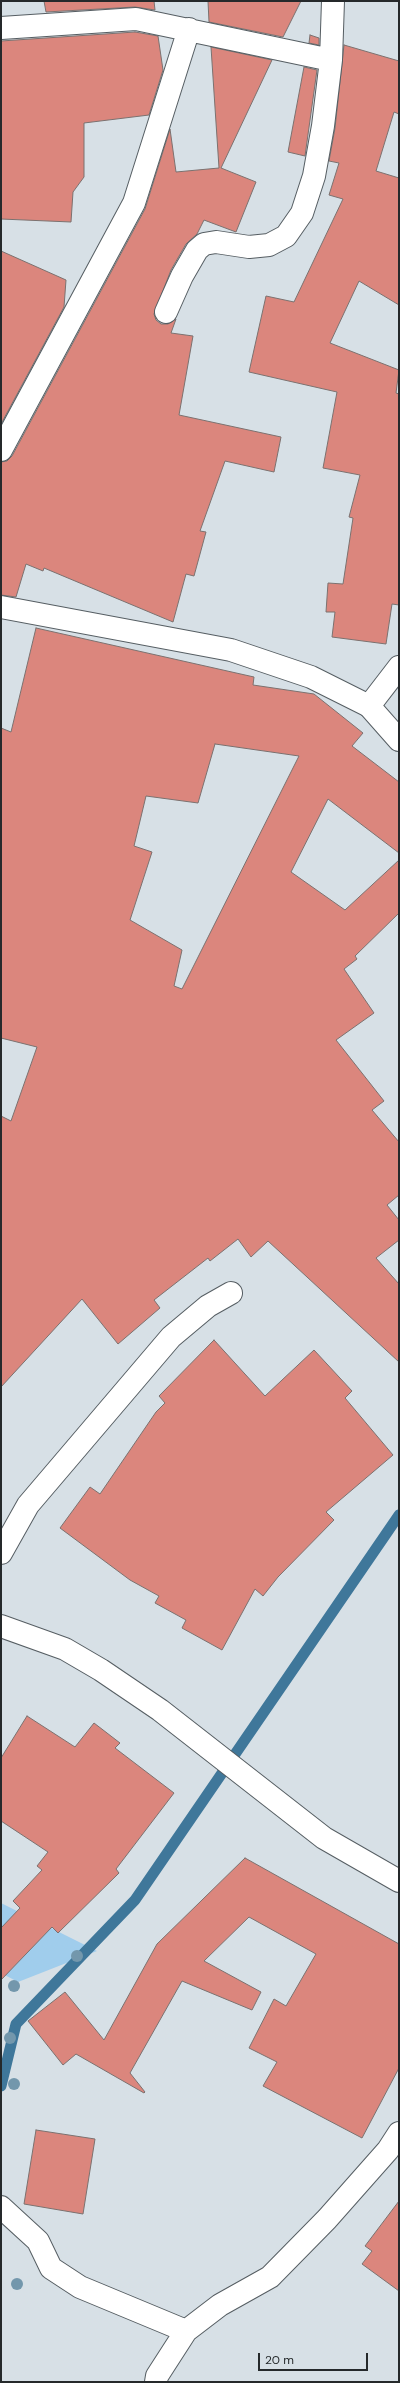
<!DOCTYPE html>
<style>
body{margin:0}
#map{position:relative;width:400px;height:2383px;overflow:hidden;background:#d7e0e6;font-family:"DM Sans",sans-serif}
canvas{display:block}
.frame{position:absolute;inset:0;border:2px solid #25292b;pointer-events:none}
.scale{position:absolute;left:258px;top:2353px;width:110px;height:18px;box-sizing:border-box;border:2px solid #25292b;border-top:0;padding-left:5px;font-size:12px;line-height:14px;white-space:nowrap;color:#25292b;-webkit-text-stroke:3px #d7e0e6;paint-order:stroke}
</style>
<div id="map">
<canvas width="400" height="2383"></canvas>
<div class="frame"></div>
<div class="scale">20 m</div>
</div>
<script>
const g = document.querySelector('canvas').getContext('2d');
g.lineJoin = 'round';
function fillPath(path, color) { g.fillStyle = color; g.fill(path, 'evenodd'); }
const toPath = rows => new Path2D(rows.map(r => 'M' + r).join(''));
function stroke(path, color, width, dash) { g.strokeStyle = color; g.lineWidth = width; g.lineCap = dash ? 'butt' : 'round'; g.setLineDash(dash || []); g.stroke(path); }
fillPath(toPath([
 [1,1903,97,1951,18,1982,1,1973]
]), '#a0cdec');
stroke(toPath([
 [1,2086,16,2024,135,1900,399,1515]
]), '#3f779a', 11);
const building = toPath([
 [44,1,154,1,155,10,135,7,46,12,44,1],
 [208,1,301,1,283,37,209,22,208,1],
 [135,32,158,36,163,70,149,115,84,123,84,177,73,192,71,222,1,219,1,41,135,32],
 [310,35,319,38,319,45,309,43,310,35],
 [344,45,399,61,399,114,394,112,376,171,399,178,399,305,359,281,330,343,399,370,396,393,399,394,399,605,392,604,386,644,332,637,335,612,326,612,328,583,343,584,353,518,349,517,360,475,323,468,337,392,249,372,266,296,294,302,343,199,329,195,339,163,329,161,335,128,344,45],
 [211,47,272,60,221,168,256,182,236,232,204,220,197,234,186,244,171,270,154,314,156,320,161,324,168,324,176,319,171,333,193,336,179,415,281,437,274,472,225,461,200,531,206,532,194,576,186,574,173,622,44,568,43,571,26,564,16,597,1,595,1,462,7,461,12,456,145,209,170,129,176,172,219,168,211,47],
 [304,67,317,70,305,156,288,152,304,67],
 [1,251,66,280,64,307,1,424,1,251],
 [36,628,254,677,253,685,314,694,363,733,352,746,399,782,399,853,328,799,291,872,345,910,399,860,399,913,355,956,357,959,344,969,374,1013,336,1040,384,1101,372,1110,399,1142,399,1195,387,1205,399,1220,399,1240,376,1258,399,1284,399,1362,268,1241,251,1257,238,1239,210,1261,208,1258,154,1300,160,1308,118,1344,82,1299,1,1387,1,1116,11,1121,37,1047,1,1038,1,728,11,732,36,628],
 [215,744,299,756,182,989,174,986,182,950,130,920,152,852,134,846,146,796,198,803,215,744],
 [214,1340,265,1396,314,1350,352,1391,345,1398,393,1455,326,1512,334,1520,278,1577,263,1596,255,1589,222,1650,182,1628,186,1620,155,1603,159,1596,130,1580,60,1528,90,1487,100,1494,156,1412,165,1403,159,1396,214,1340],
 [27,1716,75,1747,94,1723,120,1743,115,1748,174,1793,116,1869,119,1873,58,1933,52,1927,1,1980,1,1928,20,1908,13,1901,42,1870,37,1866,48,1852,1,1821,1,1758,27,1716],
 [245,1858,399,1944,399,2068,362,2138,263,2086,277,2062,249,2048,274,1999,286,2006,316,1954,249,1917,204,1961,261,1992,252,2010,182,1981,130,2073,145,2092,144,2093,76,2054,63,2065,28,2021,65,1992,104,2040,157,1944,245,1858],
 [36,2130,95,2139,83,2214,24,2204,36,2130],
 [399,2201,399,2291,362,2264,372,2251,365,2246,399,2201]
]);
fillPath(building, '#db867d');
stroke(building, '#7b716f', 1);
const minor = toPath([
 [1,28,136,19,331,60],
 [166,312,182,276,197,250,204,244,216,242,249,247,269,245,286,236,302,213,314,176,323,126,331,60,333,1],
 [1,450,134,203,189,29],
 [1,607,231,650,311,677,369,706],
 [1,1553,28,1505,171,1337,208,1306,231,1293],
 [1,1626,65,1649,101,1670,160,1710,324,1838,399,1881],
 [1,2207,38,2241,51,2268,80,2287,186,2331],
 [156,2382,157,2376,186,2331,220,2305,270,2277,327,2219,388,2150,399,2133]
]);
const tertiary = toPath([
 [399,667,369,706,399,740]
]);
stroke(minor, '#565e63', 24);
stroke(tertiary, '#565e63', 24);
stroke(minor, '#fff', 22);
stroke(tertiary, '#fff', 22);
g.fillStyle = '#7397ac';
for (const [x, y] of [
 [77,1956],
 [14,1986],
 [10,2038],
 [14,2084],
 [17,2284]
]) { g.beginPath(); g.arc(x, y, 6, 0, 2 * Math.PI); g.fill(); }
</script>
